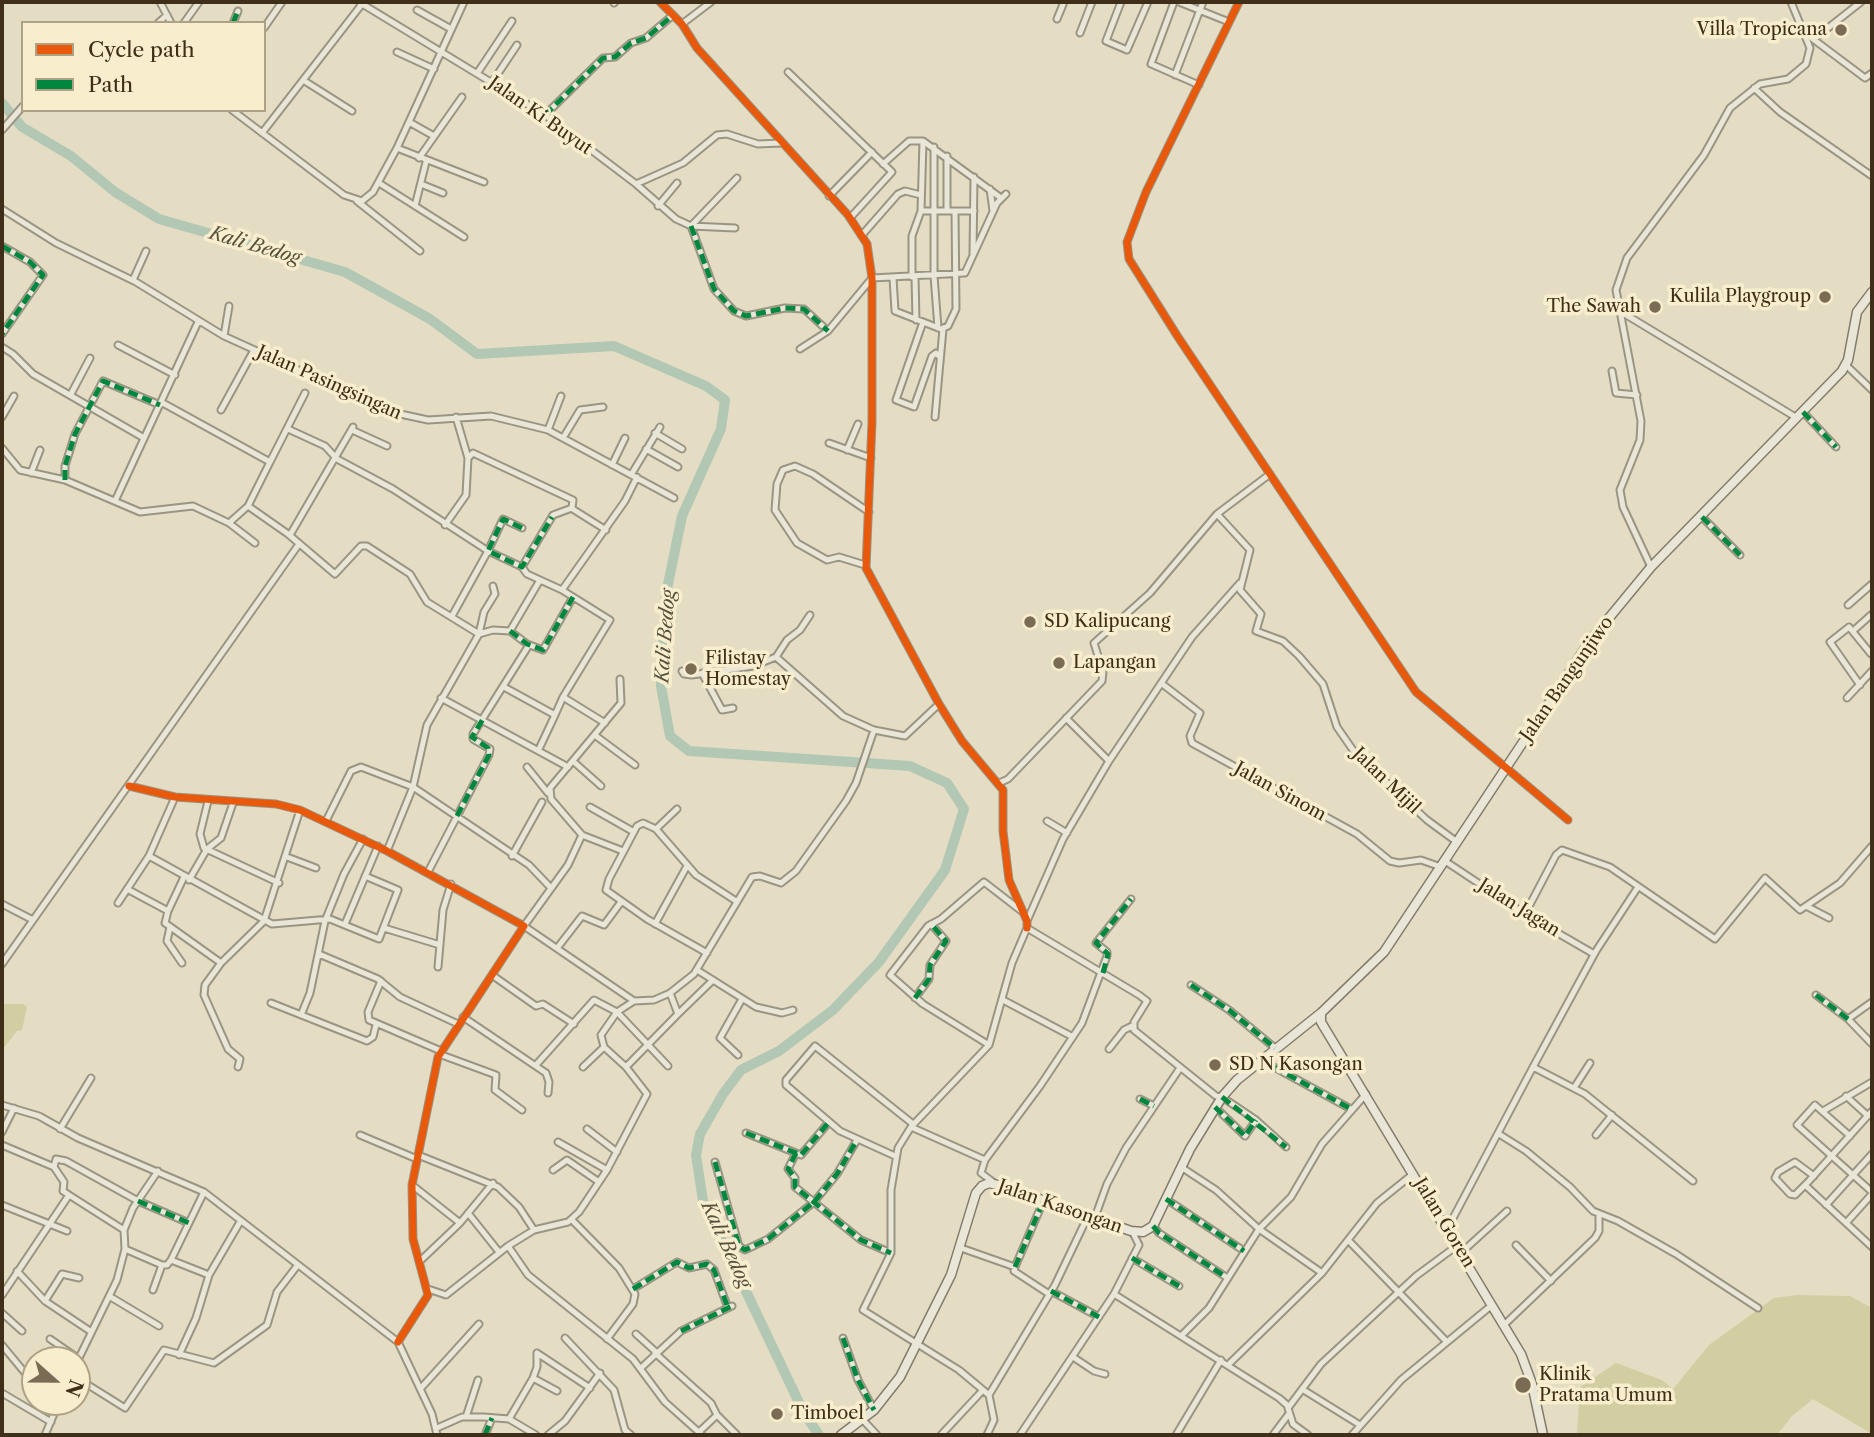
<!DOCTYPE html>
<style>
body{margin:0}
#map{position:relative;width:1874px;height:1437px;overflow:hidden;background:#e5ddc3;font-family:"Libre Caslon Text",serif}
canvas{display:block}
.frame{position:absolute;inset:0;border:4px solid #3f2e18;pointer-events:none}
.legend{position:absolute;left:21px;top:21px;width:245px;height:91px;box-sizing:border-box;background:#f8eece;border:2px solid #aea185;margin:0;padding:9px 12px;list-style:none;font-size:21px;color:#3f2e18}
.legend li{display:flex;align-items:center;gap:14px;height:35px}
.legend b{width:35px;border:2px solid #aea185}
.north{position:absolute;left:21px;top:1346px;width:70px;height:70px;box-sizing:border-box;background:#f8eece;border:2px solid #aea185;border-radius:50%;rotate:111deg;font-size:19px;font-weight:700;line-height:28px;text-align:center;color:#3f2e18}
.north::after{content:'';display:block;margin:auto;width:24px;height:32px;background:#796b54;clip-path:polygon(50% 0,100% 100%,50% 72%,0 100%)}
</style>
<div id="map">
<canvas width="1874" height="1437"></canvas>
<div class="frame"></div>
<ul class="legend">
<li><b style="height:9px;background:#e8590c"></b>Cycle path</li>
<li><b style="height:9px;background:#00873e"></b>Path</li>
</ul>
<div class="north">N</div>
</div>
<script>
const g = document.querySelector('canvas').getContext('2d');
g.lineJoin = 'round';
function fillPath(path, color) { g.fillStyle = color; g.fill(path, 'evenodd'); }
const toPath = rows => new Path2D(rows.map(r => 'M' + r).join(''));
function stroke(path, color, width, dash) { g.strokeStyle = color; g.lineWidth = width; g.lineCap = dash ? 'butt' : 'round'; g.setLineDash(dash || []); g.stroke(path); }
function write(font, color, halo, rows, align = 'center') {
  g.font = font + ' "Libre Caslon Text",serif'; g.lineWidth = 7; g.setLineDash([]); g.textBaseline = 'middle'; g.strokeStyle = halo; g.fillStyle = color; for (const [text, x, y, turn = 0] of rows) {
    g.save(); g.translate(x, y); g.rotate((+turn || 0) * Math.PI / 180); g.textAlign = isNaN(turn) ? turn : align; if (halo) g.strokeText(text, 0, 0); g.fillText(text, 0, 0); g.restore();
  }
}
fillPath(toPath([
 [2,1004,23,1004,27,1007,22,1030,17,1031,2,1050],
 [1797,1295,1850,1296,1872,1308,1872,1434,1813,1399,1792,1416,1777,1435,1577,1433,1580,1387,1616,1363,1662,1380,1673,1389,1709,1345,1774,1298]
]), '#d3cea2');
stroke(toPath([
 [2,103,22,127,71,156,115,192,159,219,345,272,430,319,477,354,614,346,706,386,725,400,721,429,682,516,666,594,661,686,670,736,689,751,910,766,947,783,964,809,945,870,879,962,833,1010,779,1051,741,1070,723,1094,700,1134,696,1155,703,1201,804,1413,819,1435]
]), '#b2c8b4', 10);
const street = toPath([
 [160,2,171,23],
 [359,2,545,115,636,184,676,219,691,226,735,228],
 [660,2,682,24,697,48,848,215,867,244,872,278,872,422,866,568,939,704,962,741,1003,790,1003,831,1009,880,1027,921,1027,928],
 [1121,2,1106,41,1127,50,1148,2],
 [1174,2,1151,64,1199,85],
 [1179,2,1229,22],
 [1239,2,1146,192,1127,242,1129,259,1178,337,1416,692,1568,820],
 [614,3,615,2],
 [417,10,451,29],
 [1057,19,1064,2],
 [158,23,167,15],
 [184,23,199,2],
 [233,23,238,11],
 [682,24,711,2],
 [264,28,282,2],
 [1080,33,1092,2],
 [1805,33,1865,78,1872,73],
 [1814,39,1861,2],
 [397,52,434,69],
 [478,72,512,21],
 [788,72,892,172,850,218],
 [1175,75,1203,2],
 [303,80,352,111],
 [493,81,517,45],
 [1754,88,1780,112,1872,176],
 [232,110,344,195,362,201,373,192,397,148,464,2],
 [545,115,603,58,615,57,631,43,646,38,673,15],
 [409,122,434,136],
 [2,130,23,106],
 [262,133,362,4],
 [934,147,934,276,938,328],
 [397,148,484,182],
 [419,158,462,97],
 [883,164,909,141,923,141,1001,198],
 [379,183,464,237],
 [421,184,443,193],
 [636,184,683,163,717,135,727,134,758,144,781,143],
 [990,189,993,211],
 [829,196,872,152],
 [357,201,420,251],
 [415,206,426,162],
 [658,206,677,183],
 [2,209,56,243,136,282,224,336,391,412,428,420,491,416,548,430,674,498],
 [921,211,974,211],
 [947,211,947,156],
 [691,226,714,289,734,311,746,316,785,308,804,309,828,331],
 [691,226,737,178],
 [862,235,898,194,905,191,921,195],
 [2,246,30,262,43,275,2,334],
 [973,254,974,177],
 [912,277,912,236,921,211,923,141],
 [915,277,916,320],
 [893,278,895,311,941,329,948,326,956,309,955,211],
 [133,280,146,251],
 [1618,310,1797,418],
 [923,322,896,400,914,407,932,356,936,353,939,356],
 [224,336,229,306],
 [118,345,175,375],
 [2,347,13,354,33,374,144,438],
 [800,349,828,331,872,278,965,273,997,203,1006,194],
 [1846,365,1872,390],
 [1612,371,1616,393,1637,395],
 [71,394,90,358],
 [161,402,270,462,248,506],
 [221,410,254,350],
 [1803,412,1836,447],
 [2,417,14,396],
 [456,417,468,458],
 [935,417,943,329],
 [288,429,325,446,337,459,393,489,488,551,452,616],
 [352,430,387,446],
 [548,430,561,396],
 [655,433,682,449],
 [563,438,580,410,603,407],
 [829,443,871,458],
 [2,448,20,470,65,480,140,512,193,506,229,523,248,506,288,534,335,574,361,546,367,546,410,574,427,602,479,634],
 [646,449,678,467],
 [847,450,858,424],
 [270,462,305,393],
 [612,465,625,438],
 [31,473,40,450],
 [631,475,660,427],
 [65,480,65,466,75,434,103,381,160,405],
 [115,501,198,322],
 [571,508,606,530],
 [1217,514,1250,550,1240,590,1261,614,1256,631,1283,641,1299,656,1323,684,1337,727,1355,753,1427,820,1457,842],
 [1702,517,1740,555],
 [229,523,255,543],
 [445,525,466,495,468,458,473,453,573,500,572,508,553,515,522,567],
 [522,528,503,519,488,551,522,567,527,574,562,590,610,620,563,697,605,723],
 [290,535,353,427],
 [865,565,839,557,827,560,797,543,775,510,777,484,783,470,795,466,813,474,869,512],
 [1651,567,1623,507,1620,490,1640,440,1641,421,1616,290,1627,258,1704,155,1730,108,1760,84,1788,79,1806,64,1810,48,1791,2],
 [562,590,625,501,637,477],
 [1848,605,1872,584],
 [510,631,527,644,543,650,573,597],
 [1853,631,1872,614],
 [479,634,493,630,510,631,540,580],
 [776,657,843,716,874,730,905,736,939,704],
 [682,671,684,674,692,675,753,666,776,657,787,640,800,630,810,615],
 [702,673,722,710,733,708],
 [620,679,621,703,550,788,551,799,582,835,568,865,524,926,634,1001,654,1000,670,993,694,974,752,877,760,876,781,883,796,871,846,801,856,783,874,730],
 [1161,683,1200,713,1190,736,1192,743,1357,834,1390,861,1399,863,1421,860,1441,867],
 [1860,685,1830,642,1849,627,1871,654],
 [504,687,555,715,539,749],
 [441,698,568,767],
 [1847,698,1872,671],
 [555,715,563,697],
 [1066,718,1109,761],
 [596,736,635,765],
 [574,762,601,786],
 [527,767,548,793],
 [999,783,1008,779,1102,681,1103,672,1094,643,1150,593,1217,514,1270,474],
 [129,786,175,797,276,804,300,810,387,851,524,926,438,1057,412,1185,413,1239,428,1295,398,1342],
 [175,797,149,856,272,924,330,919,379,939,398,890,365,876],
 [208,801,200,834,204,848,279,883],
 [590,807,634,832],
 [326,821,351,771,361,767,413,787,529,865,551,888],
 [1047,821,1067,833],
 [656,829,677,809],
 [582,835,623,851],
 [387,851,413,787,427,725,479,634,484,612,495,594,493,586],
 [512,856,542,802],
 [287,857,316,868],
 [1445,861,1525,914,1594,954],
 [428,872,489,755,490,749,473,739,473,734,529,645],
 [189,880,207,849,221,838,233,803],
 [127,889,168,911,165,923,221,963],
 [118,903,149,856],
 [2,904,31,919],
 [1806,906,1829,918],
 [168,911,184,877],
 [1525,914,1556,855,1562,850,1610,867,1715,939,1765,878,1800,910,1840,883,1872,846],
 [1027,921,1063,839,1109,761,1192,637,1240,583],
 [345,924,378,846],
 [655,924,687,866],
 [170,927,167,941,182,963],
 [384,928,440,945],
 [1027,928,1139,995,1147,1001,1134,1022,1134,1030,1216,1096,1222,1097,1256,1120,1286,1147],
 [558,947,582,916,604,925,621,902],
 [707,953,647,919,606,890,609,879,637,826,643,823,656,829,696,875,736,901],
 [319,954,378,979,400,997,458,1024],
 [2,964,299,544],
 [438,967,443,910,451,884],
 [697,970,756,1007,782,1013,793,1010],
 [492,975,536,1006,543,1004,574,1024],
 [381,981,368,1012,369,1020,441,1051],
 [1191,985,1229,1010,1275,1048],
 [1816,995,1848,1019,1872,1044],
 [915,998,929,979,930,965,946,941,931,924],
 [1003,1000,1073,1037],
 [271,1003,367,1041,373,1037,376,1025],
 [678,1014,713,980],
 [301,1015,310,993,325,921,344,874,363,839],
 [463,1017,546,1073,549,1082,548,1093],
 [1848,1019,1872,1002],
 [989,1045,923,1004,890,975,928,926,941,919,984,882,1024,913],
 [604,1047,601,1035,617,1012,668,1066],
 [1109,1049,1124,1030,1132,1026],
 [439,1054,496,1075,495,1090,522,1110],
 [738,1055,720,1038,742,999],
 [1261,1060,1351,1109],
 [536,1065,594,1000,617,1012,634,1001],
 [238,1067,240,1059,228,1049,204,995,205,985,221,963,264,921,300,810],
 [626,1067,678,1014,670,993],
 [1533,1067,1585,1094,1693,1181],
 [1574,1088,1590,1063],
 [1846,1096,1868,1116],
 [1140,1099,1154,1106],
 [2,1105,39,1116,78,1138,204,1192,398,1342,432,1414,437,1435],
 [1215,1107,1245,1136,1256,1120],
 [1823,1111,1872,1082],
 [911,1127,985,1160],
 [60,1129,91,1078],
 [587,1129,617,1152],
 [2,1132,14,1108],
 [746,1133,801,1155,829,1122],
 [1499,1134,1526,1151,1570,1187,1593,1211,1618,1221,1676,1254,1758,1308],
 [360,1135,417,1159],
 [1596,1135,1612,1115],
 [1850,1136,1815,1105,1797,1125,1872,1192],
 [558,1142,607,1170],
 [2,1145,54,1167],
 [796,1153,788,1169,795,1178,795,1187,861,1240,891,1253],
 [418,1155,498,1187,519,1207,534,1230],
 [895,1156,840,1131,786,1085,786,1080,815,1046,913,1124],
 [715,1162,739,1246,745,1250,768,1239,814,1202,837,1174,857,1140],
 [1181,1167,1216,1190,1259,1229,1322,1273],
 [553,1170,567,1160,599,1182],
 [1814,1176,1795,1162,1778,1172,1775,1178,1790,1194,1795,1195,1809,1181,1872,1111],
 [993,1182,981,1173,985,1160,1040,1086,1082,1023,1107,956,1107,952,1096,943,1131,899],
 [412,1185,460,1223],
 [1805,1185,1872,1247],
 [204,1192,171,1260,209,1275],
 [69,1195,124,1230],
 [1166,1199,1244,1251],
 [2,1205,67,1231],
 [1826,1205,1872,1154],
 [468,1213,499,1252],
 [572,1220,619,1268,635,1294,633,1304,607,1339],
 [1094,1220,1107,1184,1126,1148,1180,1068],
 [1846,1223,1872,1194],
 [1153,1226,1159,1233,1226,1277],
 [1450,1232,1452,1220,1533,1067,1596,951,1638,887],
 [1349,1241,1447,1342],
 [1516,1245,1551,1281],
 [508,1246,528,1275,633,1359,665,1402,702,1435],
 [961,1248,1015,1267,1014,1271,1049,1294],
 [125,1249,162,1265,167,1265,171,1260],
 [1462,1252,1507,1211],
 [1132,1258,1179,1286],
 [419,1262,460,1223,493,1183],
 [1015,1267,1043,1202],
 [17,1271,45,1301,90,1331],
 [428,1289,446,1295,508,1246,534,1230,568,1222,579,1212,607,1170,647,1094,626,1067,604,1047,583,1067],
 [633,1289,677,1262,689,1268,707,1264,714,1270,728,1308],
 [153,1290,162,1265],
 [1051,1291,1099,1317],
 [1114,1294,1279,1398,1287,1405,1293,1424,1308,1435],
 [2,1295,69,1195,63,1191,64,1182,54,1167,56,1159,66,1161,138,1201,189,1223],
 [109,1296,159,1326],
 [45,1301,62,1274,79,1278],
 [2,1313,22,1331],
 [1504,1325,1595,1238,1599,1231,1599,1214],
 [636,1334,656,1352],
 [1182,1335,1209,1308,1259,1229,1291,1197,1322,1144,1366,1094],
 [565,1338,614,1390,625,1430,631,1435],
 [843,1338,858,1380,874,1410],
 [50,1339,79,1359],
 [2,1345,35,1385],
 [537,1353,590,1388],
 [655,1353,711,1403,717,1415,737,1435],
 [42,1355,52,1360],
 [179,1355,196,1318,209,1275,240,1222],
 [1073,1357,1094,1371,1105,1374],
 [77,1362,117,1280,125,1249,124,1230,133,1208,158,1171],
 [1228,1365,1322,1273,1377,1203,1413,1174],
 [641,1368,681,1331,732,1306],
 [77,1378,125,1408,164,1350,214,1363,267,1325,277,1292,297,1266],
 [533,1378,537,1367,537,1353],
 [421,1388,479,1324],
 [1302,1389,1360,1425],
 [2,1393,51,1422],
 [989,1395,1055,1285,1087,1218],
 [1288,1408,1321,1364,1416,1276,1458,1245],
 [466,1417,478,1380],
 [509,1419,533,1378,557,1391],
 [863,1420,877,1435],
 [437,1428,462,1417,484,1417,509,1419,536,1435],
 [699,1432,717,1415],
 [45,1435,59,1402],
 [485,1435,492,1418],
 [548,1435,565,1421,600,1373],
 [941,1435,983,1390],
 [987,1435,994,1420,989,1395,959,1370,863,1310,891,1253,891,1190,898,1148,911,1127,989,1045,1012,963,1027,928],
 [1020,1435,1114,1294,1139,1245,1133,1233],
 [1176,1435,1221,1360],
 [1273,1435,1288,1415],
 [1352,1435,1401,1380,1492,1305]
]);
const secondary = toPath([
 [1321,1013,1321,1022,1521,1354,1532,1384,1543,1435],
 [841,1435,874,1410,900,1377,951,1275,976,1193,982,1186,989,1183,1002,1186,1131,1231,1143,1232,1153,1226,1190,1149,1222,1097,1237,1080,1321,1013,1384,952,1590,641,1651,567,1842,371,1848,360,1857,312,1872,292]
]);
stroke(street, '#9a9483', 9);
stroke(secondary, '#837c6c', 11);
stroke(street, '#e9e6d8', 5);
stroke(secondary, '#e9e6d8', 8);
stroke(toPath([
 [233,23,238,11],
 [545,115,603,58,615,57,631,43,646,38,673,15],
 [691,226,714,289,734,311,746,316,785,308,804,309,828,331],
 [2,246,30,262,43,275,2,334],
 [1803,412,1836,447],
 [65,480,65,466,75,434,103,381,160,405],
 [1702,517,1740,555],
 [522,528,503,519,488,551,522,567,552,517],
 [510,631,527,644,543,650,573,597],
 [457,816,489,755,488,748,472,737,483,719],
 [1103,973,1108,954,1096,943,1131,899],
 [1191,985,1229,1010,1275,1048],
 [1816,995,1848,1019],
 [915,998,929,979,930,965,946,941,931,924],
 [1261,1060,1351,1109],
 [1222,1097,1286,1147],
 [1140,1099,1154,1106],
 [1215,1107,1245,1136,1256,1120],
 [746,1133,801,1155,829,1122],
 [796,1153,788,1169,795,1178,795,1187,861,1240,891,1253],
 [715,1162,739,1246,745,1250,768,1239,814,1202,837,1174,857,1140],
 [1166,1199,1244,1251],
 [138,1201,189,1223],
 [1153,1226,1159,1233,1226,1277],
 [1132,1258,1179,1286],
 [1015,1267,1043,1202],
 [633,1289,677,1262,689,1268,707,1264,714,1270,728,1308],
 [1051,1291,1099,1317],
 [681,1331,732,1306],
 [843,1338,858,1380,874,1410],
 [485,1435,492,1418]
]), '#00873e', 5, [10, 5]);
stroke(toPath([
 [660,2,682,24,697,48,848,215,867,244,872,278,872,422,866,568,939,704,962,741,1003,790,1003,831,1009,880,1027,921,1027,928],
 [1239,2,1146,192,1127,242,1129,259,1178,337,1416,692,1568,820],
 [129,786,175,797,276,804,300,810,387,851,524,926,438,1057,412,1185,413,1239,428,1295,398,1342]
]), '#e8590c', 7);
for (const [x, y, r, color] of [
 [1841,30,7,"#796b54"],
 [1825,297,7,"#796b54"],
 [1655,307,7,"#796b54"],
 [1030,622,7,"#796b54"],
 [1059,663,7,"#796b54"],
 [691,669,7,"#796b54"],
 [1215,1065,7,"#796b54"],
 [1523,1385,9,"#796b54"],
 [777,1414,7,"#796b54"]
]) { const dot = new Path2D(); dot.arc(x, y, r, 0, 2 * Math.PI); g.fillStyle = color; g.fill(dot); stroke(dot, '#f8eece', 2.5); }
write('18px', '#3f2e18', '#f8eece', [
 ["Villa Tropicana",1827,30,"right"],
 ["Kulila Playgroup",1811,297,"right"],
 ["The Sawah",1641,307,"right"],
 ["SD Kalipucang",1044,622],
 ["Filistay",705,659],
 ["Homestay",705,680],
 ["Lapangan",1073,663],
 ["SD N Kasongan",1229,1065],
 ["Klinik",1539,1375],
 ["Pratama Umum",1539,1396],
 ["Timboel",791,1414]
], 'left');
write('18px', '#3f2e18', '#f8eece', [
 ["Jalan Ki Buyut",540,116,35],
 ["Jalan Pasingsingan",329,383,24],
 ["Jalan Bangunjiwo",1567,679,-55],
 ["Jalan Mijil",1386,781,44],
 ["Jalan Sinom",1280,792,29],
 ["Jalan Jagan",1519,908,32],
 ["Jalan Kasongan",1060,1207,19],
 ["Jalan Goren",1444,1223,59]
]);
write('italic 19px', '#56523e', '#f8eece', [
 ["Kali Bedog",255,246,16],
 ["Kali Bedog",666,636,-86],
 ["Kali Bedog",726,1245,65]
]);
</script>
